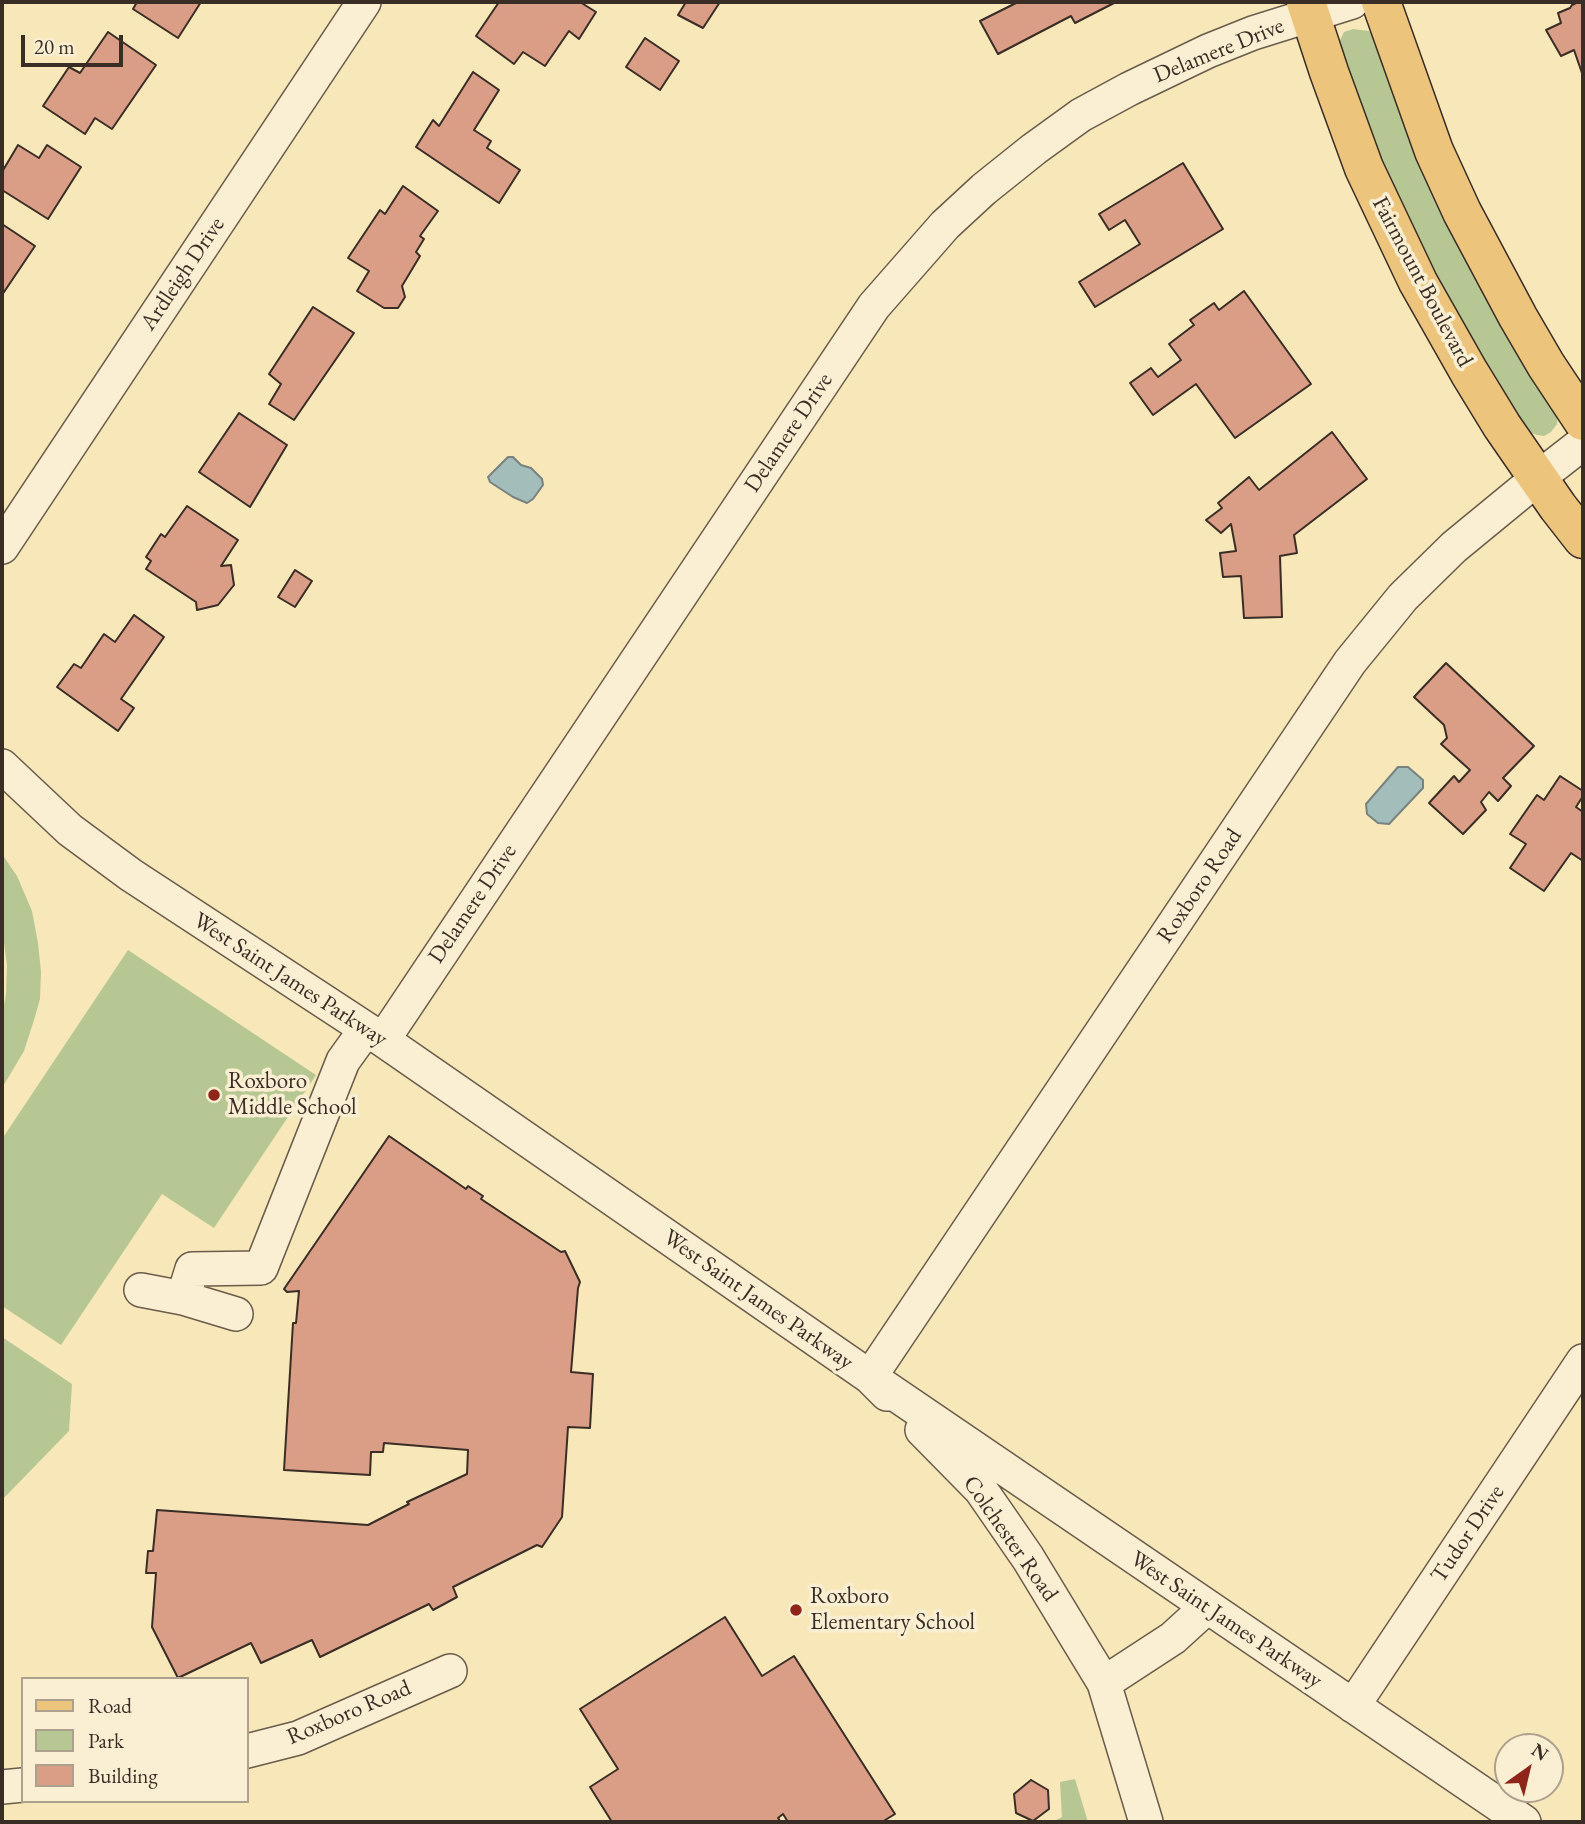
<!DOCTYPE html>
<style>
body{margin:0}
#map{position:relative;width:1585px;height:1824px;overflow:hidden;background:#f8e7b9;font-family:"EB Garamond",serif}
canvas{display:block}
.frame{position:absolute;inset:0;border:4px solid #392d26;pointer-events:none}
.legend{position:absolute;left:21px;top:1677px;width:228px;height:126px;box-sizing:border-box;background:#faefd2;border:2px solid #ada18d;margin:0;padding:9px 12px;list-style:none;font-size:21px;color:#392d26}
.legend li{display:flex;align-items:center;gap:14px;height:35px}
.legend b{width:35px;border:2px solid #ada18d}
.north{position:absolute;left:1494px;top:1733px;width:70px;height:70px;box-sizing:border-box;background:#faefd2;border:2px solid #ada18d;border-radius:50%;rotate:34deg;font-size:19px;font-weight:700;line-height:28px;text-align:center;color:#392d26}
.north::after{content:'';display:block;margin:auto;width:24px;height:32px;background:#8f2418;clip-path:polygon(50% 0,100% 100%,50% 72%,0 100%)}
.scale{position:absolute;left:21px;top:35px;width:102px;height:32px;box-sizing:border-box;border:4px solid #392d26;border-top:0;padding-left:9px;font-size:21px;line-height:24px;white-space:nowrap;color:#392d26;-webkit-text-stroke:5px #faefd2;paint-order:stroke}
</style>
<div id="map">
<canvas width="1585" height="1824"></canvas>
<div class="frame"></div>
<ul class="legend">
<li><b style="height:9px;background:#ecc47c"></b>Road</li>
<li><b style="height:19px;background:#b7c794"></b>Park</li>
<li><b style="height:19px;background:#d99e85"></b>Building</li>
</ul>
<div class="north">N</div>
<div class="scale">20 m</div>
</div>
<script>
const g = document.querySelector('canvas').getContext('2d');
g.lineJoin = 'round';
function fillPath(path, color) { g.fillStyle = color; g.fill(path, 'evenodd'); }
const toPath = rows => new Path2D(rows.map(r => 'M' + r).join(''));
function stroke(path, color, width, dash) { g.strokeStyle = color; g.lineWidth = width; g.lineCap = dash ? 'butt' : 'round'; g.setLineDash(dash || []); g.stroke(path); }
function write(font, color, halo, rows, align = 'center') {
  g.font = font + ' "EB Garamond",serif'; g.lineWidth = 7; g.setLineDash([]); g.textBaseline = 'middle'; g.strokeStyle = halo; g.fillStyle = color; for (const [text, x, y, turn = 0] of rows) {
    g.save(); g.translate(x, y); g.rotate((+turn || 0) * Math.PI / 180); g.textAlign = isNaN(turn) ? turn : align; if (halo) g.strokeText(text, 0, 0); g.fillText(text, 0, 0); g.restore();
  }
}
fillPath(toPath([
 [1353,29,1369,31,1374,37,1558,415,1557,424,1551,432,1544,436,1537,435,1526,431,1472,348,1405,214,1362,119,1339,42,1344,32],
 [2,854,17,876,32,911,38,943,41,972,40,999,34,1020,24,1051,2,1088,2,1016,6,994,7,965,2,929],
 [128,950,316,1075,214,1228,162,1194,61,1345,2,1306,2,1139],
 [2,1337,72,1384,69,1431,2,1500],
 [1075,1779,1088,1822,1052,1822,1062,1817,1060,1782]
]), '#b7c794');
const water = toPath([
 [508,457,513,457,521,465,531,468,542,479,543,485,533,499,527,503,513,497,490,482,488,477,508,457],
 [1398,767,1408,767,1423,780,1423,788,1389,824,1378,823,1367,814,1366,804,1398,767]
]);
fillPath(water, '#a2bdba');
stroke(water, '#78837f', 2);
const building = toPath([
 [137,2,201,2,178,38,133,9,137,2],
 [499,2,580,2,596,12,579,39,569,31,545,66,523,52,514,64,476,36,499,2],
 [686,2,720,2,703,28,678,15,686,2],
 [1018,2,1116,2,1075,23,1071,16,998,54,980,21,1018,2],
 [1578,2,1583,2,1583,76,1574,50,1561,56,1546,30,1561,23,1558,13,1570,8,1572,5,1578,2],
 [108,32,156,65,112,129,95,118,85,134,43,106,69,67,80,73,108,32],
 [645,38,679,61,660,90,626,67,645,38],
 [473,72,499,90,474,130,491,141,487,148,520,170,499,203,416,147,433,120,439,126,473,72],
 [18,145,39,158,47,145,81,167,48,219,2,190,2,172,18,145],
 [1183,163,1223,229,1095,307,1079,282,1140,244,1125,220,1109,230,1099,214,1183,163],
 [403,186,438,211,420,236,424,239,416,252,420,256,402,286,405,297,398,308,384,308,357,291,369,271,348,258,380,210,385,214,403,186],
 [2,224,35,246,2,295,2,224],
 [1244,291,1311,384,1235,438,1196,384,1153,415,1130,383,1151,368,1158,377,1181,360,1169,344,1194,325,1190,320,1214,303,1219,310,1244,291],
 [313,307,354,333,294,420,269,404,281,384,269,374,313,307],
 [239,413,287,445,250,507,199,472,239,413],
 [1332,432,1367,479,1294,535,1297,553,1280,556,1282,617,1244,618,1241,576,1223,577,1220,553,1236,551,1231,524,1221,533,1206,520,1222,508,1218,503,1249,477,1259,490,1332,432],
 [187,506,238,540,221,566,231,565,234,585,218,605,197,610,196,602,146,569,151,561,146,557,161,534,165,537,187,506],
 [295,570,312,581,295,607,278,597,295,570],
 [134,615,164,637,121,699,134,708,118,731,57,687,74,664,81,668,104,634,115,642,134,615],
 [1446,663,1534,746,1503,778,1511,786,1498,801,1489,792,1481,802,1486,810,1463,834,1429,803,1454,776,1459,782,1470,770,1441,744,1447,738,1444,725,1414,697,1446,663],
 [1560,776,1583,791,1583,796,1576,807,1583,812,1583,861,1571,853,1544,891,1510,868,1526,844,1510,834,1537,795,1544,800,1560,776],
 [389,1136,466,1189,468,1186,483,1196,481,1199,561,1252,565,1251,580,1282,578,1288,571,1372,593,1374,590,1428,568,1427,562,1517,542,1547,537,1545,453,1587,457,1597,433,1610,429,1604,320,1657,312,1640,261,1663,251,1643,178,1678,152,1627,156,1573,146,1573,148,1551,153,1551,157,1510,368,1525,409,1504,407,1502,467,1474,468,1450,384,1443,383,1452,371,1452,370,1475,284,1470,293,1323,296,1323,299,1291,287,1292,284,1289,389,1136],
 [725,1617,762,1676,794,1656,895,1814,882,1822,788,1822,783,1814,778,1818,781,1822,612,1822,590,1787,618,1769,580,1709,725,1617],
 [1031,1780,1048,1790,1049,1809,1033,1821,1016,1813,1014,1794,1031,1780]
]);
fillPath(building, '#d99e85');
stroke(building, '#392d26', 2);
const minor = toPath([
 [2,547,364,2],
 [2,766,70,830,131,875,383,1040,870,1377,1524,1822],
 [383,1040,874,306,945,225,984,189,1034,149,1081,115,1129,89,1208,51,1253,33,1352,2],
 [141,1290,183,1298,192,1269,261,1268,343,1061,366,1029],
 [183,1298,236,1314],
 [887,1394,870,1377,1350,662,1403,597,1454,547,1538,478,1583,443],
 [922,1430,981,1490,1028,1558,1104,1683,1146,1822],
 [1104,1683,1173,1638,1207,1607],
 [1353,1706,1583,1361],
 [247,1751,298,1738,450,1671],
 [2,1787,23,1785]
]);
const major = toPath([
 [1306,2,1329,72,1364,168,1418,282,1469,372,1502,426,1558,507,1583,539],
 [1381,2,1434,151,1462,212,1518,317,1546,365,1583,421]
]);
stroke(minor, '#695c4b', 36);
stroke(major, '#392d26', 41);
stroke(minor, '#faefd2', 33);
stroke(major, '#ecc47c', 38);
for (const [x, y, r, color] of [
 [214,1095,7,"#8f2418"],
 [796,1610,7,"#8f2418"]
]) { const dot = new Path2D(); dot.arc(x, y, r, 0, 2 * Math.PI); g.fillStyle = color; g.fill(dot); stroke(dot, '#faefd2', 2.5); }
write('23px', '#392d26', '#faefd2', [
 ["Delamere Drive",1219,51,-22],
 ["Ardleigh Drive",183,274,-56],
 ["Fairmount Boulevard",1422,282,62],
 ["Delamere Drive",789,433,-56],
 ["Roxboro Road",1200,886,-56],
 ["Delamere Drive",473,904,-56],
 ["West Saint James Parkway",290,980,33],
 ["West Saint James Parkway",758,1300,35],
 ["Tudor Drive",1468,1534,-56],
 ["Colchester Road",1010,1539,55],
 ["West Saint James Parkway",1226,1620,34],
 ["Roxboro Road",349,1713,-23]
]);
write('23px', '#392d26', '#faefd2', [
 ["Roxboro",228,1082],
 ["Middle School",228,1108],
 ["Roxboro",810,1597],
 ["Elementary School",810,1623]
], 'left');
</script>
